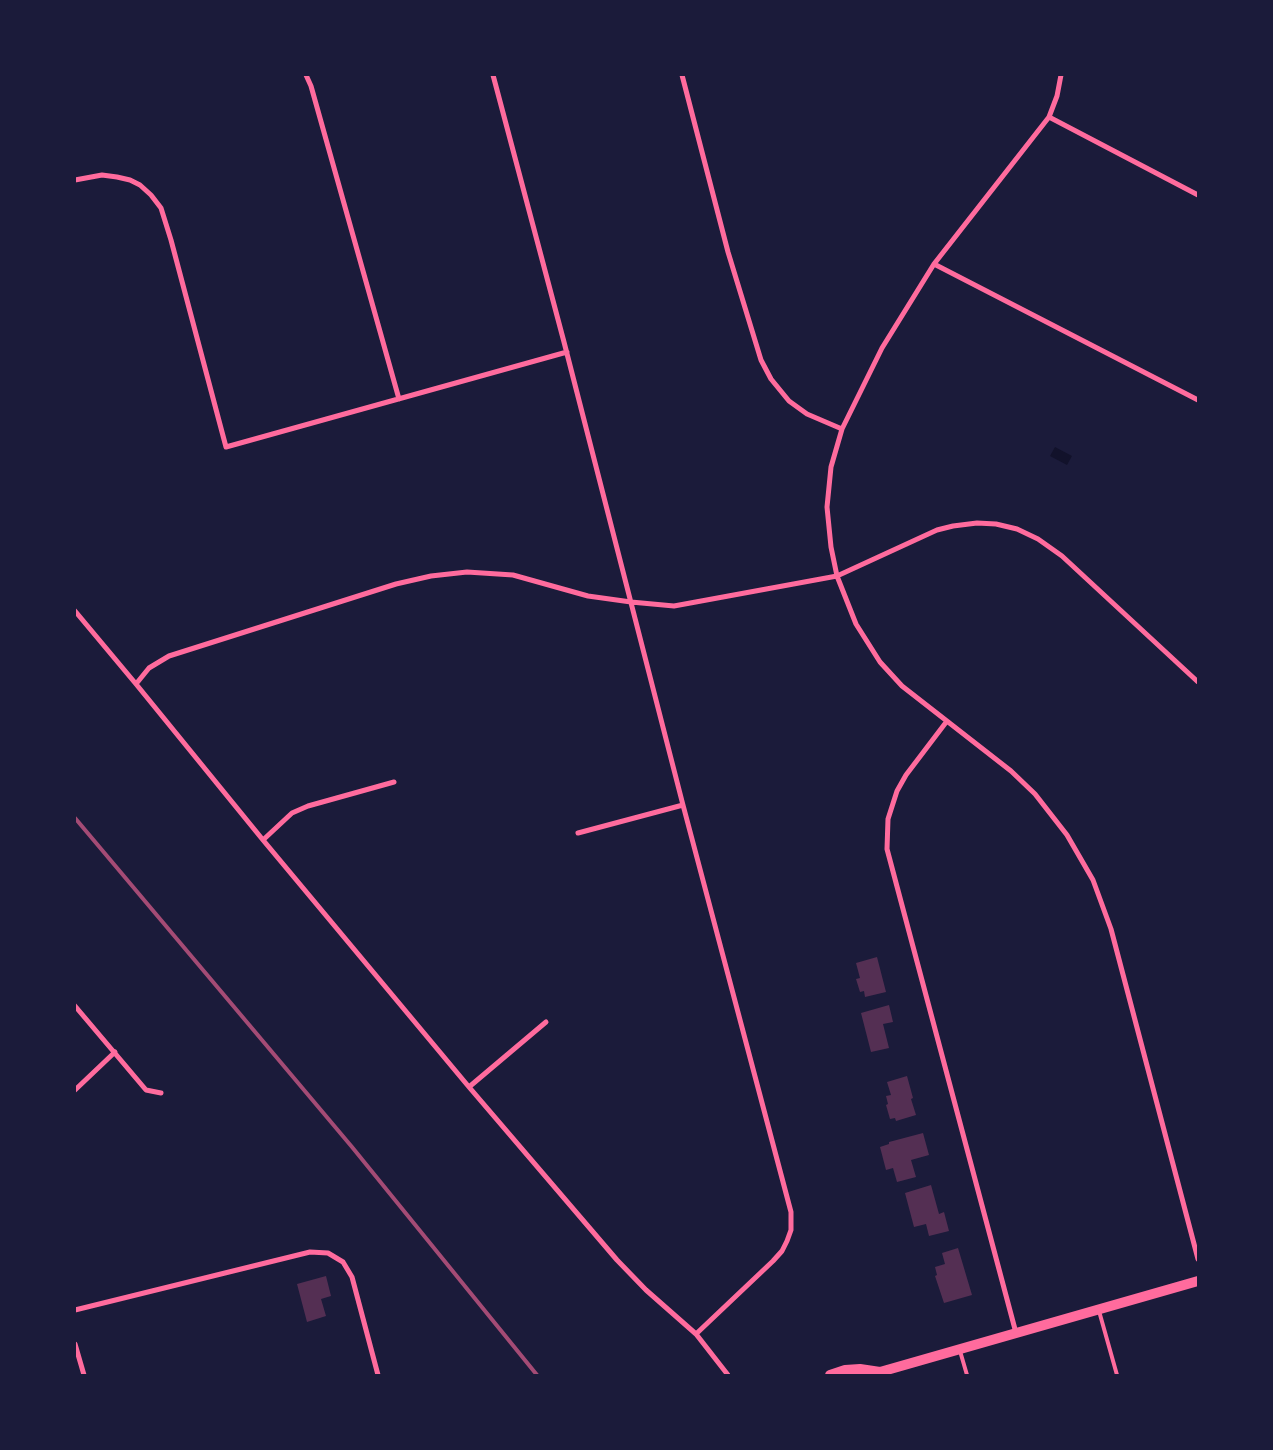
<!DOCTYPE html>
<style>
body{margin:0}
#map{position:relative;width:1273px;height:1450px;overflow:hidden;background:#1b1b3a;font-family:"Fira Sans",sans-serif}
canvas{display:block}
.frame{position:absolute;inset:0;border:76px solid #1b1b3a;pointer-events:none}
</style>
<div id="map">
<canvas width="1273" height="1450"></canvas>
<div class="frame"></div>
</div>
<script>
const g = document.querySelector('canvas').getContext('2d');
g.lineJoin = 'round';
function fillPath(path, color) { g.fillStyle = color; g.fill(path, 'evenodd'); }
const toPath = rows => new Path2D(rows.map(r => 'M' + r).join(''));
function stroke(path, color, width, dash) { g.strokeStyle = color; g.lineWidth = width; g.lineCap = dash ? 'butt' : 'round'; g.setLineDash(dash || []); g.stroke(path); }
fillPath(toPath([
 [1055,447,1072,456,1067,465,1050,456]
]), '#12122b');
fillPath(toPath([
 [877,957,886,992,865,997,864,991,860,992,856,979,860,978,856,963],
 [889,1005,893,1022,883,1024,889,1048,871,1052,861,1013],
 [907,1076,913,1098,911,1099,916,1115,896,1121,895,1118,890,1119,886,1105,888,1104,886,1096,891,1095,887,1082],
 [923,1133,929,1155,911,1160,916,1177,897,1182,893,1168,886,1170,880,1147,889,1144,889,1142],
 [931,1185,939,1214,944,1212,949,1231,929,1236,926,1224,914,1227,905,1193],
 [958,1248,972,1295,944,1303,935,1276,937,1275,935,1267,945,1264,942,1253],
 [326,1276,331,1296,321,1299,326,1316,307,1322,297,1284]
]), '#542f53');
stroke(toPath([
 [1099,1311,1117,1375],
 [960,1351,967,1375]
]), '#ff6b9d', 4);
stroke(toPath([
 [306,75,311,86,399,399],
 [493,75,564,342,683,805,791,1212,791,1230,787,1241,782,1251,773,1261,696,1334],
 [682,75,728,252,761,360,771,379,789,401,807,414,842,429],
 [1061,75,1057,96,1049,117,934,264,882,348,842,429,831,467,827,507,831,547,837,576,856,624,880,662,902,686,1011,771,1035,794,1067,835,1093,880,1111,929,1198,1259],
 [1049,117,1198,195],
 [75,180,102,175,117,177,130,180,140,185,151,195,161,208,171,240,226,447,567,352],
 [934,264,1198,400],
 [75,611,136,684,263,840,469,1087,617,1260,646,1290,696,1334,728,1375],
 [136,684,149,668,169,656,396,584,431,576,467,572,513,575,588,596,631,602,674,606,837,576,937,530,953,526,977,523,996,524,1017,529,1038,539,1062,556,1198,682],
 [947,721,906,775,897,791,888,819,887,849,1016,1333],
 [578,833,683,805],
 [263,840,292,813,308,806,394,782],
 [75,1006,146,1090,161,1093],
 [469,1087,546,1022],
 [75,1090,115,1052],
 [75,1310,310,1252,328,1253,343,1262,352,1277,378,1375],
 [75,1344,84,1375]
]), '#ff6b9d', 5);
stroke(toPath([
 [830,1375,845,1370,860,1369,880,1372],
 [874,1375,880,1372,1198,1281]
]), '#ff6b9d', 10);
stroke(toPath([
 [75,818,352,1147,537,1375]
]), '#a44b75', 4);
</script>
